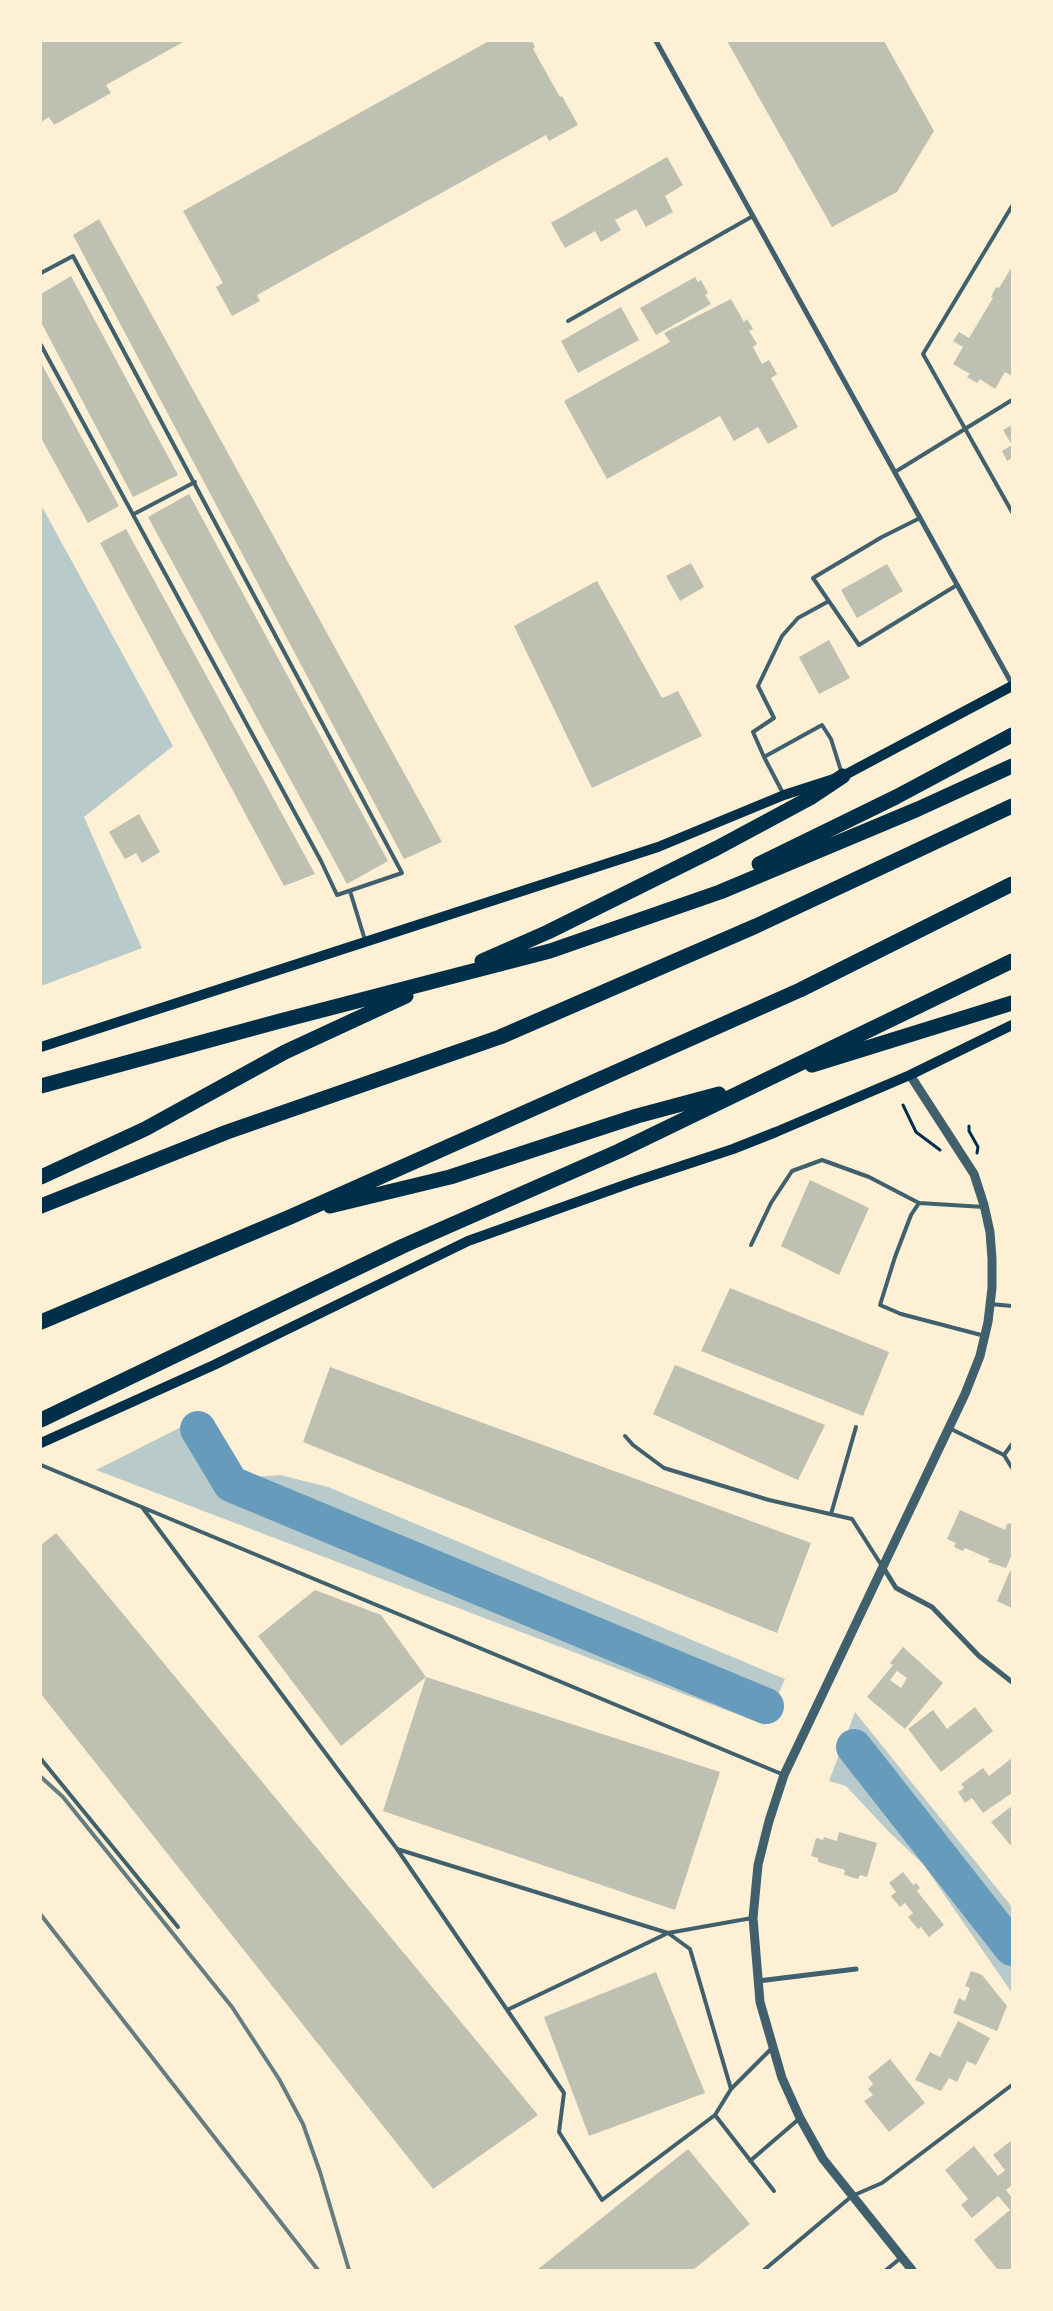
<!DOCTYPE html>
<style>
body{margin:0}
#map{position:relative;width:1053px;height:2311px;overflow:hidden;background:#fdf0d5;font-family:"Public Sans",sans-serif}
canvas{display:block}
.frame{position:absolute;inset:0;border:42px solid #fdf0d5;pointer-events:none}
</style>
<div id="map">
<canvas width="1053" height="2311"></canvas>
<div class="frame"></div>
</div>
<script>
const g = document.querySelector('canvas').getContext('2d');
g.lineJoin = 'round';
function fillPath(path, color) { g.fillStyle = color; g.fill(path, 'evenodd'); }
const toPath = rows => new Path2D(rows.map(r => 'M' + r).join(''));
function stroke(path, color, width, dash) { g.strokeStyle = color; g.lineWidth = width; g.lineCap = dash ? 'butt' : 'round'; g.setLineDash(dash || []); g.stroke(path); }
fillPath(toPath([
 [41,505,173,746,84,817,142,948,41,986],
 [203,1416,226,1464,241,1478,280,1475,328,1487,785,1679,765,1725,96,1470],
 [855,1712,1012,1907,1012,1993,923,1864,889,1832,846,1786,829,1781]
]), '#b9caca');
stroke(toPath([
 [198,1429,231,1484,766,1706],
 [854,1747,1012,1948]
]), '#669bbc', 36);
fillPath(toPath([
 [41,41,185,41,106,85,111,93,54,125,49,117,41,122],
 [489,41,532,41,535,47,533,49,560,97,562,96,578,125,549,141,546,135,257,295,260,301,232,316,216,287,223,283,183,211],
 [727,41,884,41,934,131,897,192,832,227],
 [667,157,683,185,665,196,673,212,646,227,636,209,615,220,621,230,601,242,595,231,565,248,551,223],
 [99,219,442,842,404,859,73,235],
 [1012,267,1012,376,1005,372,995,389,980,379,977,383,967,377,970,374,953,364,963,347,953,341,959,332,969,338,993,298,991,297,996,287,999,288],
 [71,276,178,475,133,497,41,322,41,294],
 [695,277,698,282,701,280,708,293,705,295,711,304,656,335,640,308],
 [731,299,744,322,747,319,753,329,749,331,757,344,753,347,762,364,769,360,777,374,771,378,798,427,768,444,758,427,734,441,720,416,607,479,564,401,670,342,664,333],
 [621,307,639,340,578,373,561,341],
 [41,363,119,506,88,523,41,438],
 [1012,425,1012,445,1003,430],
 [1012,445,1012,458,1007,461,1002,451],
 [189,494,388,861,347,884,148,517],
 [126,529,315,874,284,886,100,543],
 [691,563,704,587,680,601,666,576],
 [887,564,903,591,857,618,841,590],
 [597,581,662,698,678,691,702,736,592,788,514,626],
 [829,640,850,678,819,694,799,657],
 [139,814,160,852,142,863,136,853,125,859,109,832],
 [810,1180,869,1208,839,1275,781,1246],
 [730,1288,889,1352,863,1416,701,1351],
 [675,1365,825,1425,798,1480,653,1414],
 [330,1367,811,1543,777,1633,303,1442],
 [960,1510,1005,1530,1007,1524,1012,1523,1012,1554,1006,1568,988,1562,990,1559,965,1548,963,1551,954,1547,956,1543,947,1539],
 [56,1533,538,2115,433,2189,41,1694,41,1545],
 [1010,1571,1012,1572,1012,1608,997,1601],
 [315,1590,381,1615,426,1677,341,1746,258,1636],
 [903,1647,943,1683,905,1729,867,1697,893,1665,890,1663],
 [897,1671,907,1678,901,1688,890,1680],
 [426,1677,720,1772,675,1910,383,1811],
 [975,1707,993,1731,941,1772,908,1729,933,1710,947,1729],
 [1012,1758,1012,1793,983,1813,972,1798,965,1803,958,1792,964,1788,961,1784,983,1768,989,1776],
 [1012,1806,1012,1847,991,1822],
 [839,1832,877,1843,867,1877,860,1875,858,1879,844,1875,845,1870,818,1862,818,1858,811,1856,816,1838,823,1840,824,1837,837,1841],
 [903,1872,913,1885,916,1883,920,1888,917,1891,944,1925,929,1937,921,1927,918,1929,908,1917,913,1913,905,1903,900,1907,891,1896,896,1892,889,1883],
 [971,1971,982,1975,1007,2006,997,2031,953,2013,959,1998,965,2001,970,1988,965,1986],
 [656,1972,705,2093,589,2136,544,2017],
 [958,2021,990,2038,976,2065,967,2061,957,2082,949,2078,941,2091,915,2080,930,2052,940,2057],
 [890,2059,925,2103,889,2132,864,2101,873,2095,868,2089,873,2084,868,2077],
 [1012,2140,1012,2185,1006,2190,1012,2198,1012,2270,998,2270,974,2240,1010,2210,998,2196,972,2218,961,2205,968,2199,945,2170,974,2146,998,2176,1005,2170,993,2155],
 [688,2149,750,2224,693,2270,537,2270]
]), '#bec0b2');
stroke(toPath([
 [903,1105,916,1132,940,1150],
 [969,1126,969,1131,978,1147,977,1153]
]), '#003049', 3);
stroke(toPath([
 [1012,206,923,354,1012,512],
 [41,273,73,256,402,873,337,895,321,861,41,345],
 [568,321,753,216],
 [895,472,1012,400],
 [134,514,195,482],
 [920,518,882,537,813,578,859,645,957,585],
 [764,757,753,732,774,718,758,686,782,636,798,618,829,601],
 [784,795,764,757,822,725,831,739,842,774],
 [350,891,365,940],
 [984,1207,919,1203,911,1215,895,1257,880,1305,901,1314,985,1336],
 [751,1245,771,1203,792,1171,822,1160,869,1177,919,1203],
 [990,1304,1012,1306],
 [949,1428,1004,1455,1012,1468],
 [625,1436,633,1445,664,1468,769,1500,852,1519,882,1566],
 [1004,1455,1012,1444],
 [41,1465,784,1775],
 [142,1507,397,1849,668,1933,752,1918],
 [831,1514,856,1427],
 [41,1759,178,1927],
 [397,1849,564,2093,559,2132,602,2200,715,2115,731,2089,772,2048],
 [507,2010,668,1933,690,1949,731,2089],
 [715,2115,774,2191],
 [750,2161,800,2118],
 [764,2270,852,2196,882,2183,1012,2085],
 [886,2270,902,2257]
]), '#3f606c', 4);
stroke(toPath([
 [656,41,1012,684],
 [883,1567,896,1588,932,1607,979,1656,1012,1682],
 [758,1981,856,1969]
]), '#3f606c', 5);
stroke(toPath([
 [910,1075,974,1174,984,1205,990,1232,992,1259,992,1288,988,1322,980,1356,965,1394,784,1775,769,1821,758,1865,753,1918,760,2002,782,2078,800,2118,823,2159,912,2270]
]), '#3f606c', 9);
stroke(toPath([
 [41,1047,658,847,784,795,843,776,1012,686],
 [41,1443,214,1365,468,1241,633,1182,733,1149,776,1132,910,1075,1012,1025]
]), '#003049', 10);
stroke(toPath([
 [759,864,896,797,1012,735],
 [482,961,548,932,717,848,810,798,843,776],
 [812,1065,1012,1003],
 [41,1086,280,1021,550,951,720,892,918,809,1012,766],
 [41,1177,145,1129,285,1052,406,996],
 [41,1206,227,1132,500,1037,756,926,1012,806],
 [330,1206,450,1177,637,1116,719,1094],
 [41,1322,290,1217,800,990,1012,884],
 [41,1420,403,1246,619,1151,1012,961]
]), '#003049', 15);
stroke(toPath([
 [41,1777,63,1797,232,2007,279,2079,303,2124,320,2172,349,2270],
 [41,1915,318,2270]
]), '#657d81', 4);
</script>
